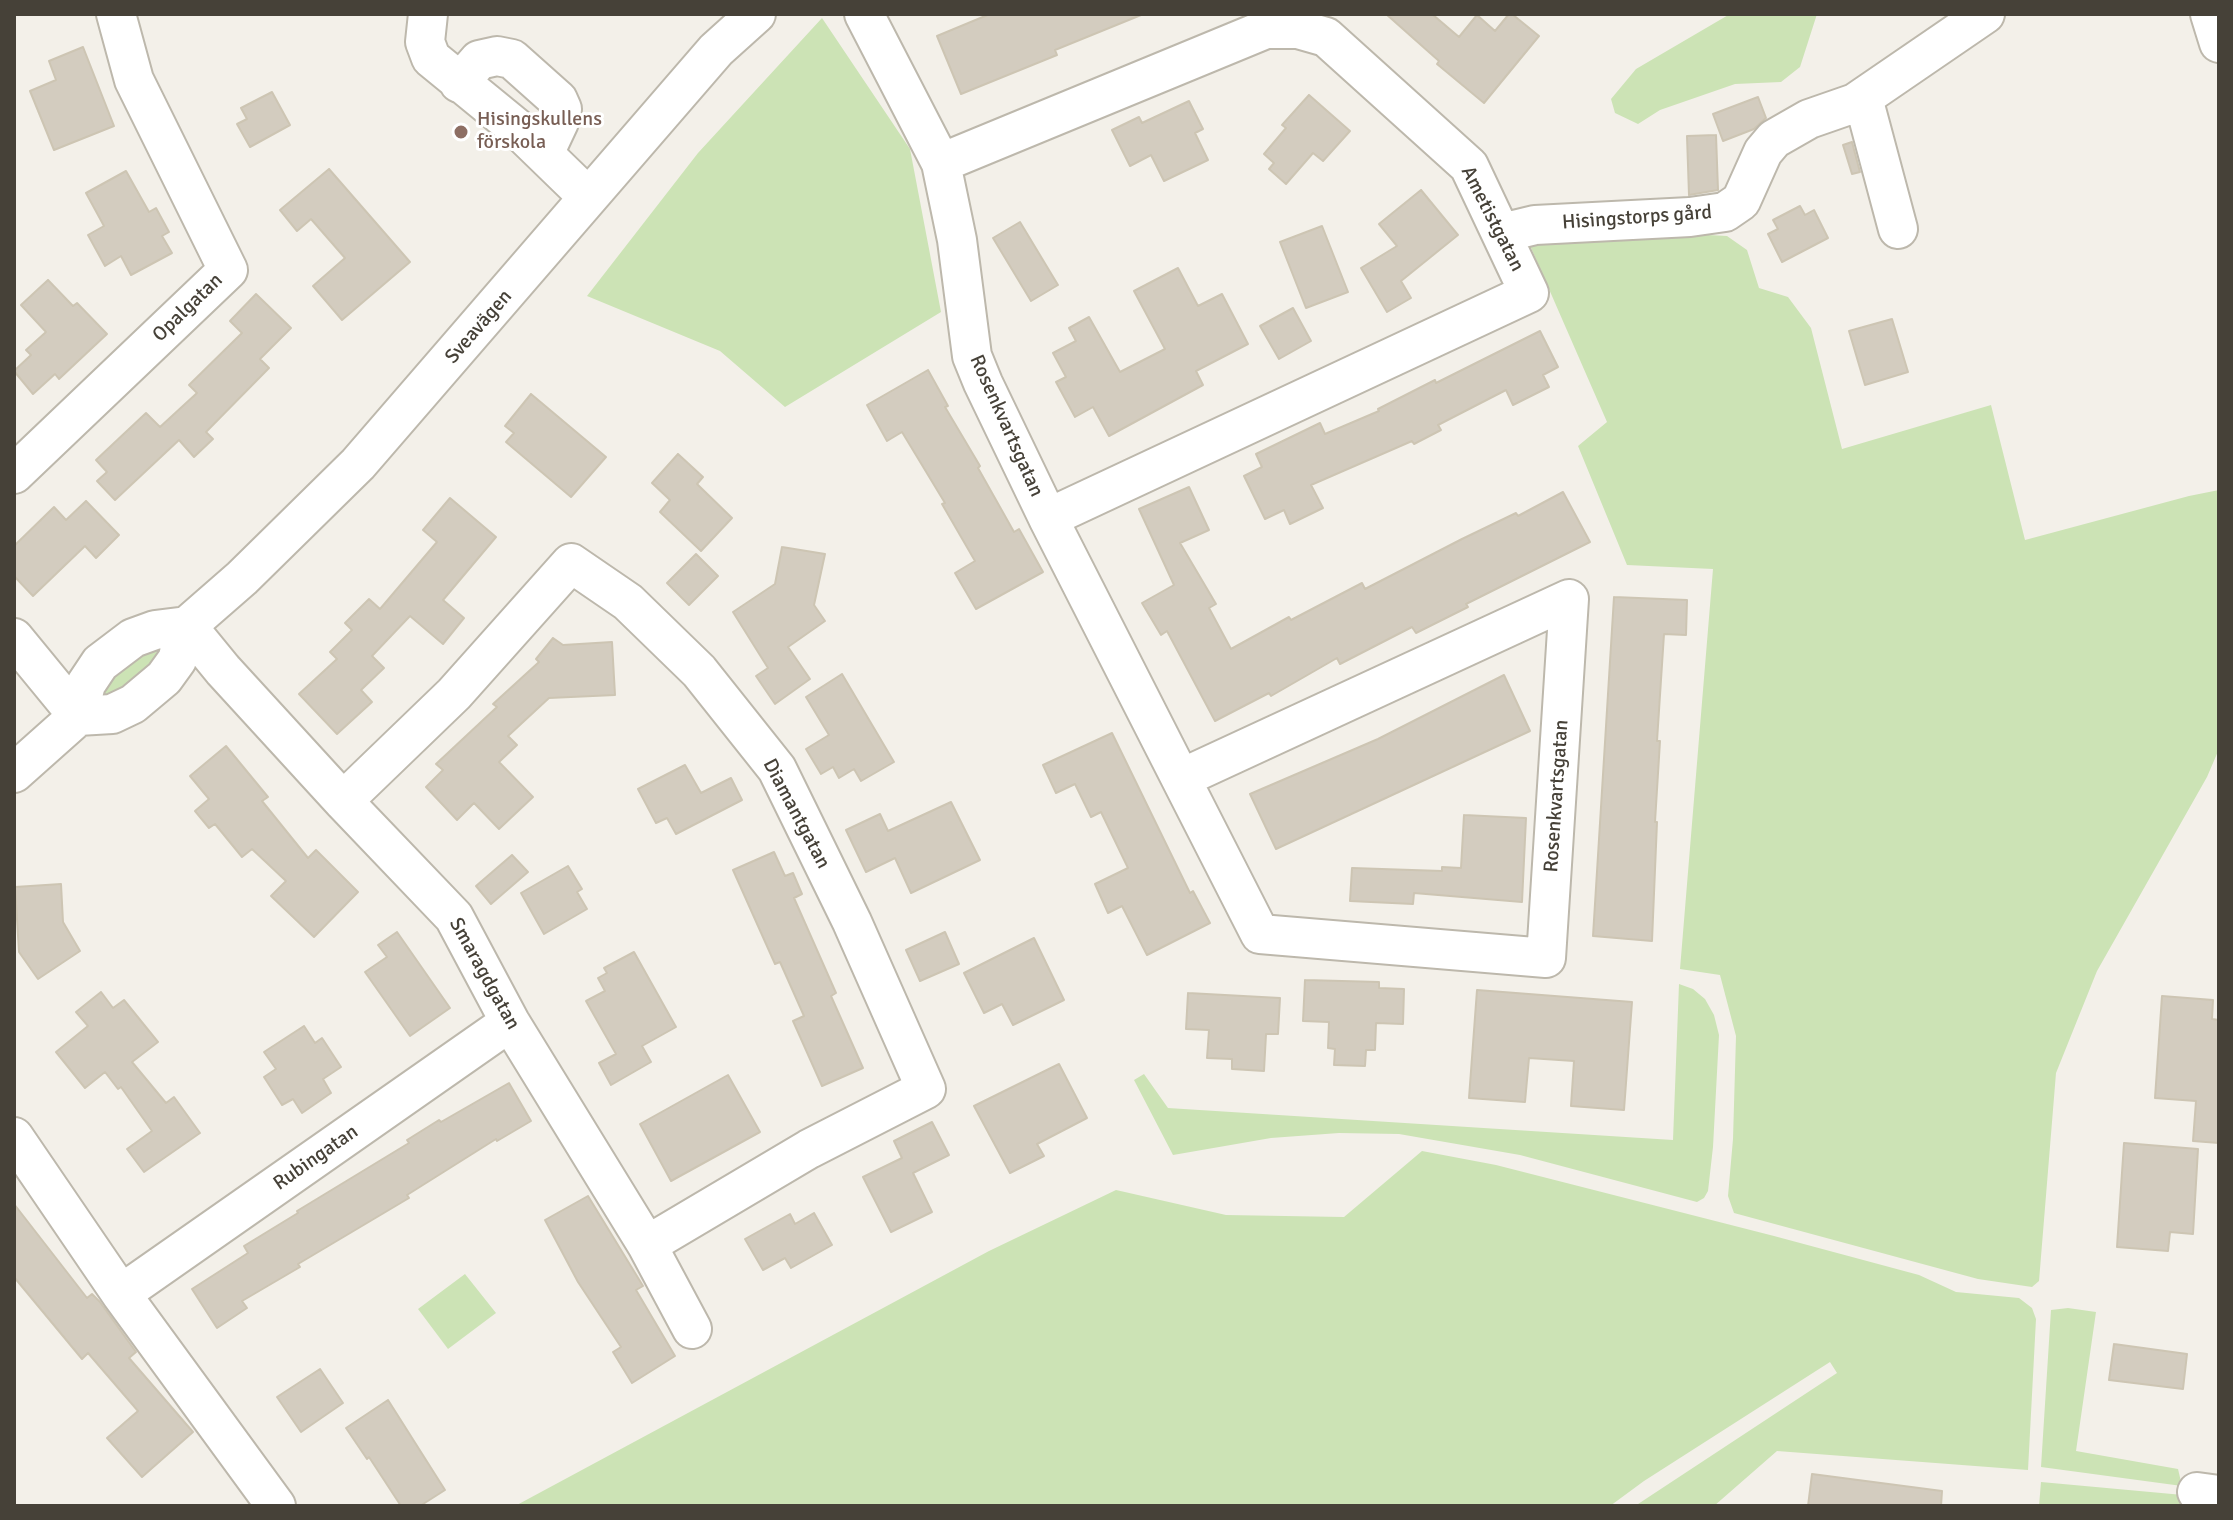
<!DOCTYPE html>
<meta charset="utf-8">
<style>
body{margin:0}
#map{position:relative;width:2233px;height:1520px;overflow:hidden;background:#f3f0e9;font-family:Signika,sans-serif}
canvas{display:block}
.frame{position:absolute;inset:0;border:16px solid #464138;pointer-events:none}
</style>
<div id="map">
<canvas width="2233" height="1520"></canvas>
<div class="frame"></div>
</div>
<script>
const g = document.querySelector('canvas').getContext('2d');
g.lineJoin = 'round';
function fillPath(path, color) { g.fillStyle = color; g.fill(path, 'evenodd'); }
const toPath = rows => new Path2D(rows.map(r => 'M' + r).join(''));
function stroke(path, color, width, dash) { g.strokeStyle = color; g.lineWidth = width; g.lineCap = dash ? 'butt' : 'round'; g.setLineDash(dash || []); g.stroke(path); }
function write(font, color, halo, rows, align = 'center') {
  g.font = font + ' Signika,sans-serif'; g.lineWidth = 6; g.setLineDash([]); g.textBaseline = 'middle'; g.strokeStyle = halo; g.fillStyle = color; for (const [text, x, y, turn = 0] of rows) {
    g.save(); g.translate(x, y); g.rotate((+turn || 0) * Math.PI / 180); g.textAlign = isNaN(turn) ? turn : align; if (halo) g.strokeText(text, 0, 0); g.fillText(text, 0, 0); g.restore();
  }
}
fillPath(toPath([
 [1730,14,1817,14,1800,67,1781,82,1735,84,1660,110,1638,124,1615,113,1611,99,1636,69],
 [822,18,910,149,941,312,785,407,720,351,587,296,698,153],
 [1560,227,1727,236,1747,250,1759,288,1788,297,1811,328,1842,449,1991,405,2025,540,2189,496,2219,490,2219,749,2207,777,2097,971,2056,1073,2039,1281,2032,1287,1978,1279,1734,1213,1728,1196,1733,1139,1736,1036,1720,975,1680,969,1713,569,1627,565,1578,446,1607,422,1528,241],
 [164,637,165,662,101,705,99,681],
 [1679,984,1693,989,1705,999,1714,1015,1719,1035,1713,1147,1708,1191,1704,1198,1697,1202,1520,1155,1399,1134,1339,1133,1271,1138,1173,1155,1134,1080,1144,1074,1168,1108,1673,1140],
 [1422,1151,1496,1165,1774,1236,1919,1275,1956,1292,2019,1298,2032,1308,2036,1319,2028,1470,1777,1451,1714,1506,1635,1506,1837,1373,1830,1362,1644,1481,1610,1506,515,1506,989,1251,1116,1190,1226,1215,1344,1217],
 [465,1274,496,1313,448,1349,418,1309],
 [2068,1308,2096,1312,2076,1451,2178,1469,2182,1486,2041,1467,2051,1310],
 [2041,1482,2183,1495,2186,1506,2039,1506]
]), '#cce3b5');
const building = toPath([
 [990,14,1141,14,1141,15,1055,50,1057,55,961,94,937,36,990,14],
 [1386,14,1432,14,1459,37,1477,15,1495,31,1509,14,1512,14,1539,36,1484,103,1437,64,1439,61,1386,14],
 [83,47,114,126,54,150,30,91,56,80,49,61,83,47],
 [272,92,290,125,250,147,237,124,247,119,241,108,272,92],
 [1309,95,1350,131,1323,161,1313,153,1286,184,1269,169,1274,163,1264,154,1286,128,1282,125,1309,95],
 [1758,97,1766,118,1754,129,1723,141,1713,114,1758,97],
 [1189,101,1203,129,1195,133,1208,160,1164,181,1151,155,1130,166,1112,130,1139,117,1142,123,1189,101],
 [1716,135,1718,190,1689,195,1687,136,1716,135],
 [1852,142,1860,172,1852,174,1843,145,1852,142],
 [329,169,410,262,342,320,313,286,345,258,311,219,297,231,280,210,329,169],
 [126,171,149,212,156,208,169,232,162,236,172,253,131,275,121,256,105,266,88,235,104,226,86,193,126,171],
 [1421,190,1458,235,1401,281,1411,298,1387,312,1361,268,1397,246,1379,224,1421,190],
 [1800,206,1805,215,1814,210,1828,238,1782,262,1768,234,1778,229,1773,220,1800,206],
 [1020,222,1058,285,1031,301,993,238,1020,222],
 [1322,226,1348,292,1306,308,1280,242,1322,226],
 [1178,268,1198,306,1222,294,1248,344,1196,371,1203,385,1109,436,1093,407,1075,417,1056,382,1066,377,1053,353,1076,341,1069,328,1089,317,1120,372,1165,349,1134,291,1178,268],
 [48,280,73,306,77,303,107,334,59,379,55,374,33,394,14,371,31,355,26,350,46,332,21,305,48,280],
 [256,294,291,328,260,359,269,368,206,432,213,439,194,457,179,440,115,500,97,481,107,472,96,460,146,413,160,427,197,393,189,385,242,333,230,321,256,294],
 [1293,308,1311,341,1279,359,1260,326,1293,308],
 [1892,319,1908,372,1865,385,1849,331,1892,319],
 [1540,331,1558,367,1543,375,1549,387,1513,405,1506,390,1438,425,1441,430,1414,444,1412,441,1311,485,1323,508,1290,524,1284,510,1265,519,1244,476,1262,467,1256,454,1320,423,1325,434,1379,411,1378,409,1435,380,1436,383,1540,331],
 [928,370,948,406,945,407,980,466,978,468,1014,532,1019,529,1043,572,976,609,955,573,975,561,942,504,945,503,902,432,887,441,867,405,928,370],
 [531,394,606,457,571,497,506,442,514,433,505,426,531,394],
 [678,454,703,477,697,484,732,518,701,551,660,512,670,500,652,483,678,454],
 [1189,487,1209,530,1180,543,1216,604,1209,608,1231,649,1289,617,1291,620,1362,583,1365,589,1462,539,1516,513,1518,516,1563,492,1590,542,1466,604,1468,607,1416,633,1412,627,1340,664,1337,658,1271,696,1269,693,1215,721,1167,631,1161,635,1142,603,1174,585,1139,509,1189,487],
 [450,498,496,537,443,600,464,618,443,644,410,616,372,656,384,668,361,690,372,702,337,734,299,694,337,659,330,652,352,630,345,623,369,599,380,609,437,542,423,530,450,498],
 [86,501,119,535,96,558,85,546,33,596,14,576,14,546,54,507,66,520,86,501],
 [782,547,825,554,814,605,825,621,788,647,810,679,775,704,756,676,768,668,733,612,775,584,782,547],
 [696,554,718,576,689,605,667,583,696,554],
 [1614,597,1687,600,1686,635,1664,634,1657,741,1660,741,1655,822,1657,822,1652,941,1593,936,1614,597],
 [553,638,563,645,612,642,615,695,549,698,508,736,517,745,499,762,533,797,499,829,474,803,457,820,426,787,443,770,436,764,497,707,493,704,539,662,536,659,553,638],
 [842,674,894,762,861,781,854,769,839,778,833,767,821,774,806,749,829,735,806,697,842,674],
 [1504,675,1530,731,1276,849,1250,794,1378,739,1504,675],
 [1112,733,1190,893,1193,891,1210,923,1147,955,1122,906,1108,913,1095,884,1128,868,1101,812,1091,817,1075,784,1056,793,1043,765,1112,733],
 [226,746,268,797,262,801,308,858,316,850,358,892,314,937,271,896,286,881,252,849,242,857,215,824,209,828,195,811,209,799,190,776,226,746],
 [685,765,701,793,731,778,742,800,676,834,667,818,656,823,638,789,685,765],
 [951,802,980,860,911,893,895,858,866,872,846,830,880,814,888,831,951,802],
 [1464,815,1526,818,1522,902,1414,893,1413,904,1350,901,1352,868,1442,871,1442,867,1461,868,1464,815],
 [774,852,785,876,793,873,802,894,794,898,836,993,831,996,863,1068,822,1086,793,1021,804,1016,780,962,775,964,733,870,774,852],
 [512,855,528,872,491,904,476,886,512,855],
 [568,866,582,889,577,892,587,909,544,934,521,893,568,866],
 [61,884,63,922,80,951,38,979,19,952,15,887,61,884],
 [397,932,450,1008,410,1036,365,972,387,957,378,945,397,932],
 [945,932,959,964,920,981,906,950,945,932],
 [1034,938,1064,1000,1013,1025,1002,1004,984,1013,964,973,1034,938],
 [634,952,676,1027,642,1046,651,1062,611,1085,599,1063,616,1054,586,1001,605,991,598,978,607,973,604,968,634,952],
 [1305,980,1379,982,1379,988,1404,989,1403,1024,1376,1023,1375,1050,1366,1050,1365,1066,1334,1065,1335,1049,1328,1048,1329,1022,1303,1021,1305,980],
 [1477,990,1632,1002,1624,1110,1571,1106,1574,1061,1529,1058,1525,1102,1469,1098,1477,990],
 [101,992,113,1008,124,1000,158,1042,132,1062,166,1103,174,1097,200,1133,144,1172,127,1149,152,1131,121,1087,118,1089,105,1072,85,1088,56,1052,88,1026,76,1012,101,992],
 [1188,993,1280,998,1278,1034,1266,1034,1264,1071,1232,1069,1232,1059,1207,1058,1209,1030,1186,1029,1188,993],
 [2162,996,2213,1000,2212,1019,2219,1020,2219,1143,2193,1141,2196,1101,2155,1098,2162,996],
 [304,1026,315,1043,322,1038,341,1067,323,1079,331,1093,302,1113,293,1099,282,1105,264,1077,276,1069,264,1052,304,1026],
 [1059,1064,1087,1118,1037,1144,1044,1156,1010,1173,974,1106,1059,1064],
 [728,1075,760,1132,671,1181,640,1124,728,1075],
 [509,1083,531,1121,497,1141,496,1139,407,1195,409,1198,298,1264,300,1267,242,1301,247,1308,217,1328,192,1289,248,1253,244,1246,298,1213,297,1211,409,1143,407,1140,439,1120,441,1122,509,1083],
 [932,1122,949,1155,913,1173,932,1212,891,1232,863,1177,902,1158,894,1141,932,1122],
 [2124,1143,2198,1149,2193,1234,2170,1232,2168,1251,2117,1247,2124,1143],
 [588,1196,643,1286,636,1290,675,1356,632,1383,613,1352,621,1347,578,1282,545,1220,588,1196],
 [14,1204,87,1298,92,1294,100,1302,136,1352,129,1358,193,1432,142,1477,107,1438,138,1411,88,1353,82,1359,14,1277,14,1204],
 [814,1213,832,1245,791,1268,785,1258,763,1270,745,1239,790,1214,795,1224,814,1213],
 [2114,1344,2187,1354,2183,1389,2109,1380,2114,1344],
 [320,1369,343,1403,301,1432,277,1397,320,1369],
 [388,1400,445,1490,420,1506,401,1506,369,1457,367,1459,346,1428,388,1400],
 [1812,1474,1942,1491,1941,1506,1808,1506,1812,1474]
]);
fillPath(building, '#d3ccbf');
stroke(building, '#cdc5b3', 2);
const minor = toPath([
 [428,14,425,42,431,58,519,130,588,197],
 [864,14,941,163,957,240,972,356,983,383,1048,518,1260,934,1546,958,1569,599,1182,778],
 [2210,14,2219,43],
 [459,83,479,60,497,56,512,59,558,100,562,109,559,122,544,154],
 [1863,98,1898,229],
 [941,163,1266,29,1298,29,1326,37,1469,166,1529,293,1048,518],
 [1502,233,1535,225,1690,217,1725,212,1741,201,1763,152,1774,139,1809,119,1855,103,1985,14],
 [14,474,228,270,134,80,116,14],
 [187,626,223,670,343,801,454,917,510,1022,647,1245,692,1329],
 [14,638,78,716],
 [78,716,112,714,133,704,164,678,177,660,187,626,242,578,358,464,716,50,756,14],
 [14,773,78,716,86,684,100,663,133,638,155,630,187,626],
 [343,801,454,694,571,563,628,602,699,671,777,769,852,922,926,1089,809,1149,647,1245],
 [14,1137,121,1294,276,1506],
 [121,1294,510,1022],
 [2197,1492,2219,1495]
]);
stroke(minor, '#bdb8ac', 42);
stroke(minor, '#fff', 38);
for (const [x, y, r, color] of [
 [461,132,8,"#8d6e63"]
]) { const dot = new Path2D(); dot.arc(x, y, r, 0, 2 * Math.PI); g.fillStyle = color; g.fill(dot); stroke(dot, '#fff', 3); }
write('20px', '#785e54', '#fff', [
 ["Hisingskullens",477,120],
 ["förskola",477,143]
], 'left');
write('20px', '#464138', '#fff', [
 ["Hisingstorps gård",1637,218,-4],
 ["Ametistgatan",1492,219,63],
 ["Opalgatan",188,308,-44],
 ["Sveavägen",479,327,-49],
 ["Rosenkvartsgatan",1006,426,66],
 ["Rosenkvartsgatan",1557,796,-86],
 ["Diamantgatan",796,814,62],
 ["Smaragdgatan",484,974,61],
 ["Rubingatan",316,1158,-35]
]);
</script>
